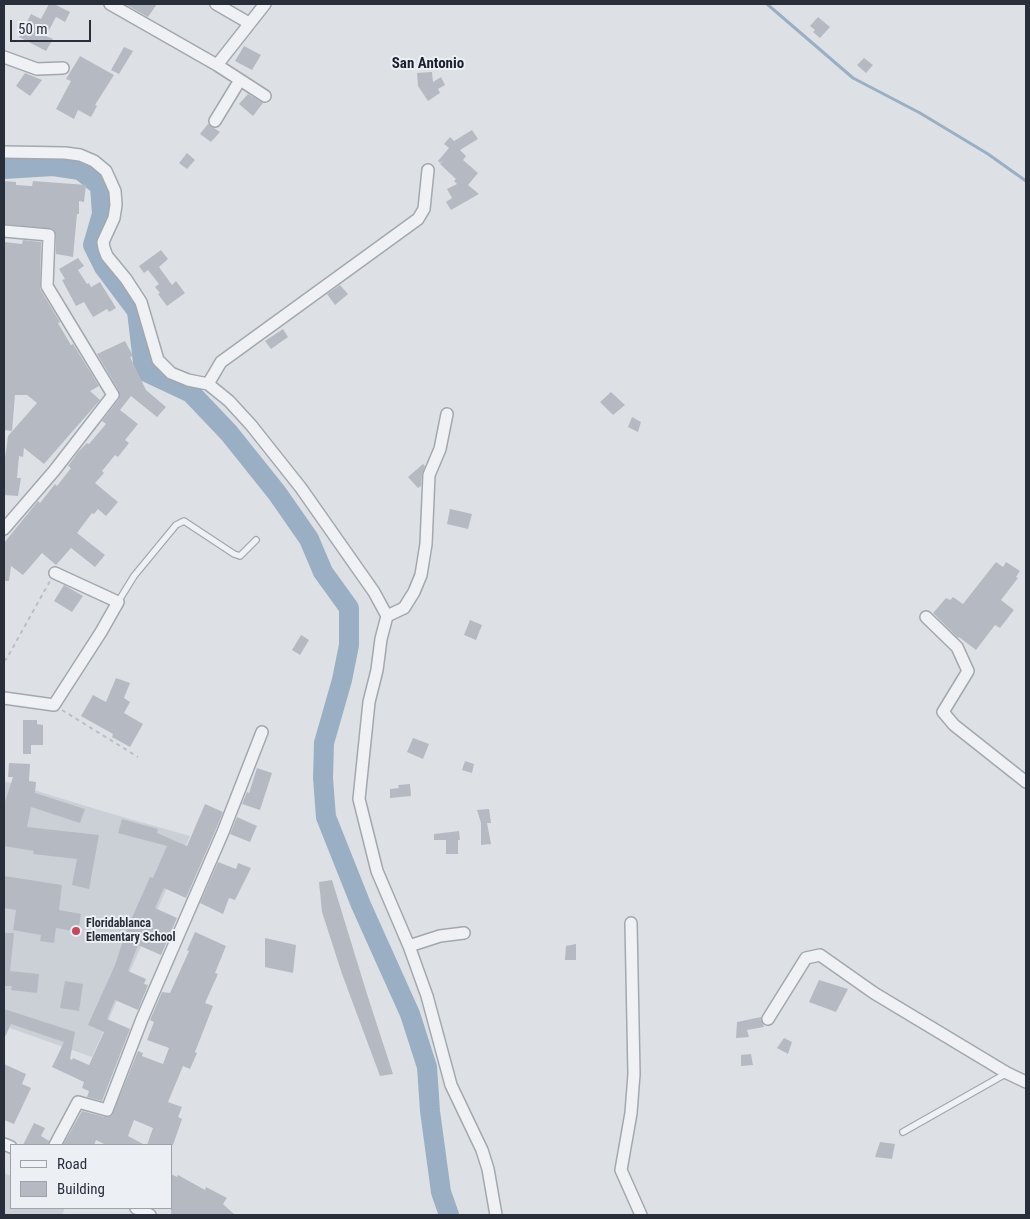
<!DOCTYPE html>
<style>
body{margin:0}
#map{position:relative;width:1030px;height:1219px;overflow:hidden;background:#dde1e6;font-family:"Roboto Condensed",sans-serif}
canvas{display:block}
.frame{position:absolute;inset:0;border:5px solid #282f3b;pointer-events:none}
.legend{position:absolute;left:10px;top:1144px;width:162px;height:65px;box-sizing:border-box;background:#eceff4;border:1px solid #9ea2aa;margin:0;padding:6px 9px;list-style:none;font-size:15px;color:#282f3b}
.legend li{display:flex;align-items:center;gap:10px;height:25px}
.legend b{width:25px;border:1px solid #9ea2aa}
.scale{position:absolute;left:10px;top:20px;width:81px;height:22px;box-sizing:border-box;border:2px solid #282f3b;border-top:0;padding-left:6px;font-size:15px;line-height:18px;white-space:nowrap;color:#282f3b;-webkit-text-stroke:4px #eceff4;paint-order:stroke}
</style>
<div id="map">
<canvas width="1030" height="1219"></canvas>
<div class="frame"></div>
<ul class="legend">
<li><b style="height:6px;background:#eff1f5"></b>Road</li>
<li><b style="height:14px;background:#b5bac2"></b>Building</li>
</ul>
<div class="scale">50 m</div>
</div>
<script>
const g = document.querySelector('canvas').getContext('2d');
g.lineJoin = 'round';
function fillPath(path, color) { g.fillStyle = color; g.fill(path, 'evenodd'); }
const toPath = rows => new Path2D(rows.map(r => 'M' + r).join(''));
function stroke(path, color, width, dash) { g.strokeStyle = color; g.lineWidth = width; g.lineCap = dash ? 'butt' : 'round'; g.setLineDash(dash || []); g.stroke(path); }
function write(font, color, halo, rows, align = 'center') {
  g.font = font + ' "Roboto Condensed",sans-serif'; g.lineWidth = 4; g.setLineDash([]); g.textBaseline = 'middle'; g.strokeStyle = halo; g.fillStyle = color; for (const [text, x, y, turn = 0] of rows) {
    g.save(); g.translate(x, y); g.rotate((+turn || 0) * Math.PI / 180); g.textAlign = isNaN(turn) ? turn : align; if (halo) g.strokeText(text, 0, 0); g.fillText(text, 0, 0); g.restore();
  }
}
fillPath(toPath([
 [4,781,109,813,190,836,92,1057,4,1026],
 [4,1173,11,1176,11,1208,65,1208,62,1215,4,1215]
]), '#cbd0d7');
stroke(toPath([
 [767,4,853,78,920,113,988,154,1026,181]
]), '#9aafc4', 3);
stroke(toPath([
 [4,169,53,166,80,170,100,186,102,214,93,245,104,267,137,311,144,371,191,393,229,433,277,493,309,539,323,572,349,608,349,645,342,680,324,743,323,778,326,817,361,905,410,1014,427,1067,430,1111,441,1192,449,1215]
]), '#9aafc4', 20);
fillPath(toPath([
 [49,4,54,4,70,12,65,22,56,17,46,36,53,39,46,51,19,37,31,14,41,19],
 [125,4,157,4,148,17],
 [818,17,830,27,820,38,813,32,815,30,810,26],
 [244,46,261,55,252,70,235,61],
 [124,47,133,51,119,74,111,70],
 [80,56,114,75,95,105,97,106,91,117,78,110,74,119,56,109,71,81,66,79],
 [864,58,873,65,866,73,857,65],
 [432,72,433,82,441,77,445,85,438,89,440,93,428,101,418,86,417,73],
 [25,73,42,80,30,96,16,86],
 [248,94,263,103,253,116,239,104],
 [208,124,220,132,211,142,200,134],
 [472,130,478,139,460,150,466,156,463,160,478,173,468,185,479,194,451,210,446,202,452,198,447,189,457,184,454,181,456,179,440,164,444,160,440,163,438,161,449,148,444,144,450,137,454,141],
 [187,153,195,160,187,169,179,163],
 [4,181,16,182,16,185,32,186,33,181,86,185,84,202,79,201,79,214,77,214,73,257,56,254,56,235,53,229,4,224],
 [23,240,41,242,40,289,60,322,58,323,71,345,73,344,99,386,90,391,100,400,44,464,24,448,23,457,19,456,17,478,21,478,18,496,4,495,4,457,5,458,8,436,37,403,27,395,15,395,12,431,4,430,4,242,22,244],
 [161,250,168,259,159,267,172,285,176,281,185,293,167,306,158,294,160,293,155,287,159,284,148,270,144,273,139,266],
 [78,258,84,266,78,270,87,284,89,283,91,287,100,282,116,308,109,312,107,309,93,317,84,302,76,306,62,280,65,279,59,269],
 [340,285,348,294,335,305,327,294],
 [283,329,288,337,271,349,265,341],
 [125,341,133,356,130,357,146,390,166,407,157,417,131,396,120,410,138,424,125,440,129,443,118,457,115,455,102,471,104,473,95,483,118,502,106,516,98,509,94,514,92,513,77,533,105,555,95,567,71,548,56,565,42,553,23,575,11,566,9,581,4,581,4,543,38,501,40,503,55,484,57,486,71,468,68,466,78,452,87,443,89,444,106,424,102,421,119,399,119,391,97,354],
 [611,392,625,405,613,415,600,402],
 [632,417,641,422,638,432,628,427],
 [423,464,425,466,422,474,421,486,418,488,408,477],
 [450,509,472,514,468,529,447,524],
 [996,562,1003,567,1006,562,1020,571,1016,577,1018,578,1001,600,1014,610,1000,628,995,625,976,650,959,637,958,638,933,613,946,598,950,600,953,597,963,604],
 [64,585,83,596,72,612,54,601],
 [470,620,482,625,476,640,464,635],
 [301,635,309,640,300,655,292,650],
 [116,678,130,683,124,698,130,702,124,713,143,724,130,747,112,737,113,734,81,716,93,695,106,702],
 [23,720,37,720,37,724,43,725,43,745,31,745,31,754,23,754],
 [413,738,429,744,423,759,407,752],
 [465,761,474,764,472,773,462,770],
 [9,763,30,764,29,781,36,782,35,793,85,809,80,823,31,807,27,827,99,835,89,889,72,885,77,859,33,854,34,851,4,846,4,805,13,777,8,777],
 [257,768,272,773,260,810,242,804,247,792,249,793],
 [410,784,411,796,390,798,390,789,399,788,398,785],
 [205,804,223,812,216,829,186,898,164,888,155,908,177,918,161,955,138,945,128,971,146,979,144,984,148,985,138,1010,115,1000,107,1019,130,1029,102,1101,87,1097,89,1091,82,1088,84,1082,52,1067,64,1042,11,1024,4,1039,4,1009,75,1032,70,1059,72,1060,73,1058,89,1065,104,1032,88,1025,115,965,127,929,150,877,153,878,167,846,118,833,122,819,158,829,157,833,187,846],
 [489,809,491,823,487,823,491,844,481,845,481,823,477,810],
 [237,817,257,826,250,842,230,834],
 [459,831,460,840,458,840,458,854,446,854,446,840,434,840,434,834],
 [218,862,236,869,238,863,251,868,235,900,229,898,223,914,200,903],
 [4,876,62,885,59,910,81,914,78,932,56,928,54,943,40,941,41,935,13,930,16,910,4,908],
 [332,880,367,994,393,1074,380,1076,342,974,322,912,319,882],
 [195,932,226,946,215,973,218,974,205,1003,213,1006,195,1052,197,1053,190,1069,183,1066,168,1102,182,1107,178,1117,182,1119,173,1145,147,1145,153,1128,134,1120,128,1136,145,1145,106,1145,96,1140,94,1145,63,1145,82,1111,105,1117,112,1115,138,1051,143,1053,142,1056,163,1064,169,1048,147,1040,154,1022,150,1020,162,992,170,993,189,951,187,950],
 [4,933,14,933,10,971,39,974,37,993,11,990,12,986,4,986],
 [265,938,296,945,293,973,265,967],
 [576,944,576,960,565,960,566,946],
 [819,980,848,989,836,1012,809,1002],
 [65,981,83,984,79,1011,60,1008],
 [761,1017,764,1027,747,1030,749,1037,736,1038,737,1022],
 [784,1038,792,1042,788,1054,777,1048],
 [751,1054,753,1065,741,1066,741,1055],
 [4,1064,26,1074,22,1084,31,1088,14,1124,4,1120],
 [34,1123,45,1128,41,1136,49,1141,48,1145,23,1145],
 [880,1142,895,1144,892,1159,875,1157],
 [171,1174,177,1177,178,1175,205,1190,206,1187,227,1198,223,1204,235,1215,171,1215]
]), '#b5bac2');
const lane = toPath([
 [118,602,134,576,176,525,184,521,234,554,240,556,256,540],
 [903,1132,1007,1073]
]);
const street = toPath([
 [110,4,217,65,265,4],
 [216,4,249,23],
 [4,57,37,69,63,68],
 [217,65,265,96],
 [215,121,240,80],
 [4,152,65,153,80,155,94,161,106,171,115,191,116,205,114,218,103,242,104,248,107,256,126,279,141,302,158,360,171,373,188,380,208,384,229,401,251,425,301,488,374,592,387,616,381,639,377,670,369,702,359,799,377,871,409,946,440,936,464,933],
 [4,231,49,235,47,286,113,395,54,471,4,529],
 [208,384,221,362,418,219,424,209,428,170],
 [387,616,404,608,414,592,421,575,426,544,429,475,440,449,447,414],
 [926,617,957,647,968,671,943,712,954,725,1026,782],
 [4,698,54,705,101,632,118,602,55,573],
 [631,923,634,1074,631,1113,621,1170,641,1215],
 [409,946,427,996,451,1085,482,1150,488,1169,496,1215],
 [768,1019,806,958,820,955,874,993,1007,1073,1026,1082],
 [4,1144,11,1147],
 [55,1145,78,1102,107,1110,142,1019,223,832,262,732],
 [136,1208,150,1215]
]);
stroke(lane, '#a3a8af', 8);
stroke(street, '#a3a8af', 14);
stroke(toPath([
 [4,661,7,658,50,581],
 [62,710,138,757]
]), '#bbbfc5', 2, [4, 4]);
stroke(lane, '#eff1f5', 5.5);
stroke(street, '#eff1f5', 11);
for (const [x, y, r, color] of [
 [76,931,5,"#c4495d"]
]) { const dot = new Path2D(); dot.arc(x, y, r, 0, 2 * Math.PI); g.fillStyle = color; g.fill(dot); stroke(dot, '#eceff4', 2); }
write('bold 12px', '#282f3b', '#eceff4', [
 ["Floridablanca",86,924],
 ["Elementary School",86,938]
], 'left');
write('bold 15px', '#1a202c', '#eceff4', [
 ["San Antonio",428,64]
]);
</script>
